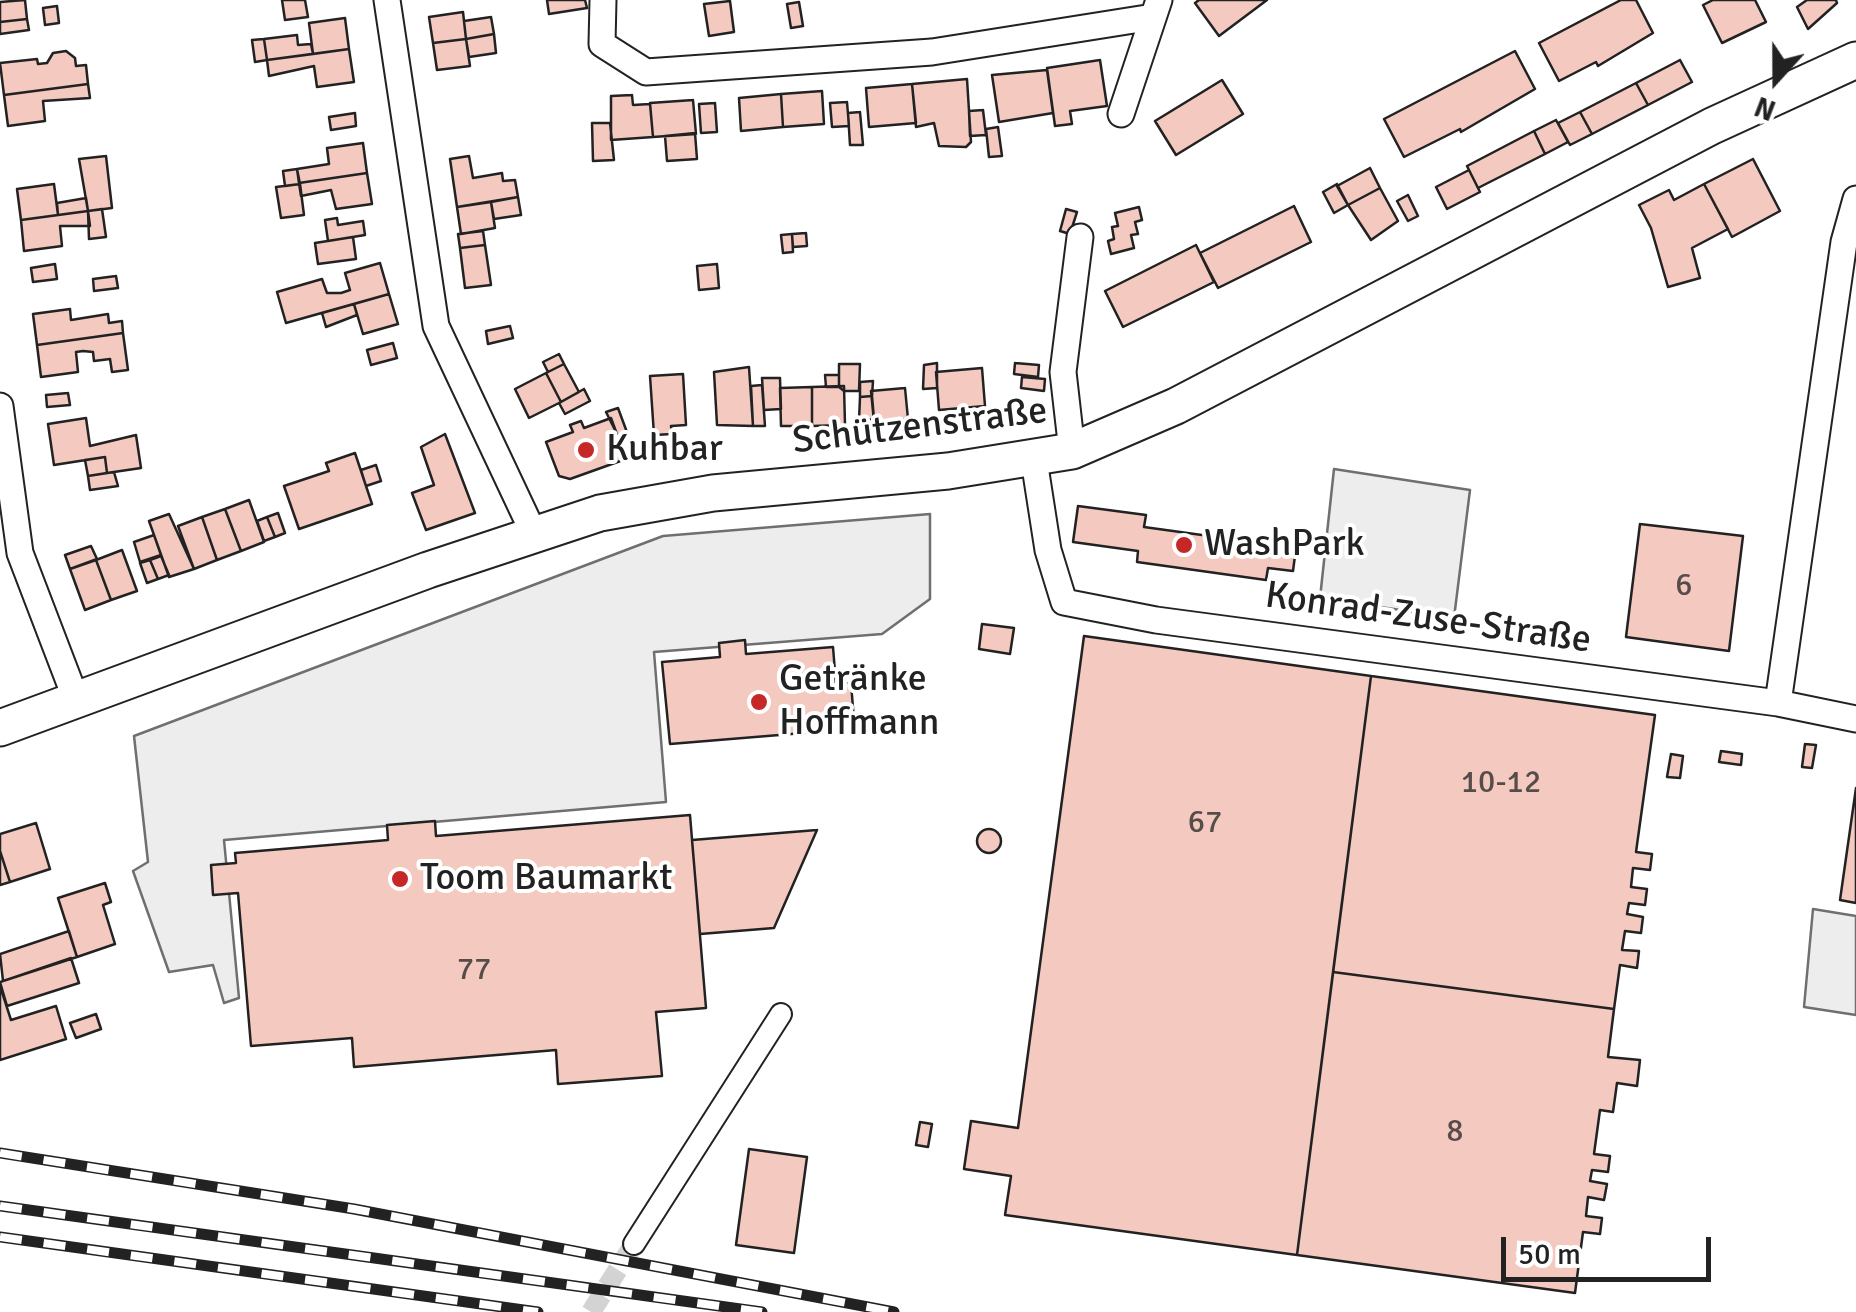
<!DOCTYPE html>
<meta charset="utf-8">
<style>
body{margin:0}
#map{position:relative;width:1856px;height:1312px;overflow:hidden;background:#fff;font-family:Signika,sans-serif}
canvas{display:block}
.north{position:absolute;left:1726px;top:30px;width:100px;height:100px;-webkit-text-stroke:8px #fff;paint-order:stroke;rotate:201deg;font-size:28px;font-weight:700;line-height:40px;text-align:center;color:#222}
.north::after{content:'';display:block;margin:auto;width:35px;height:45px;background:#222;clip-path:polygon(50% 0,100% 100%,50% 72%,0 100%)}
.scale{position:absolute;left:1501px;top:1237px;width:210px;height:45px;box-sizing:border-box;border:5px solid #222;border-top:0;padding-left:12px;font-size:30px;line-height:35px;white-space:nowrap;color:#222;-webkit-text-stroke:8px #fff;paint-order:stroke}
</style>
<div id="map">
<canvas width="1856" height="1312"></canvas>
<div class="north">N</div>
<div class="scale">50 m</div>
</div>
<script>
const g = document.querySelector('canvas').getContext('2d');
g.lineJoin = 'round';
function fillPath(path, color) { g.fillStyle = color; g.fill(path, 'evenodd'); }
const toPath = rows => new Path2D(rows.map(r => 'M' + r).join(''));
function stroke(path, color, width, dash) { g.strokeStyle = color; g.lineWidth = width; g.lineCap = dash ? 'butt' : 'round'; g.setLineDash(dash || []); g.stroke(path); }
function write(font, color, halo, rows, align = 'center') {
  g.font = font + ' Signika,sans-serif'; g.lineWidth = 8; g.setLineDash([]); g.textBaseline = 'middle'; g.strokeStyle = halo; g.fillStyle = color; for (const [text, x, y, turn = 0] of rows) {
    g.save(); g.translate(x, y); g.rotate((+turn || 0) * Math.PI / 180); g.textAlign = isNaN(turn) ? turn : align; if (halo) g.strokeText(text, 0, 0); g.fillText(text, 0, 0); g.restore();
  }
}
const parking = toPath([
 [1334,469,1470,490,1454,618,1320,598,1334,469],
 [930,514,930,599,882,634,654,652,666,802,224,840,239,998,224,1003,213,965,169,972,133,871,148,862,134,736,663,536,930,514],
 [1813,909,1856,916,1856,1015,1804,1007,1813,909]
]);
fillPath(parking, '#ededed');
stroke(parking, '#6f6f6f', 2.5);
const building = toPath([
 [25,0,27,19,0,22,0,2,25,0],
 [282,0,305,0,308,17,285,20,282,0],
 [547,0,585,0,587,8,549,14,547,0],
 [1199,0,1267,0,1219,36,1195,3,1199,0],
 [1621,0,1636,0,1653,33,1598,66,1596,62,1559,81,1539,43,1621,0],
 [1713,0,1755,0,1766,22,1722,43,1703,5,1713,0],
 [1807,0,1836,0,1837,3,1808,29,1797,7,1807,0],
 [730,1,734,32,709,36,704,4,730,1],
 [799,2,803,26,791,28,787,4,799,2],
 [57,6,59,23,45,25,43,8,57,6],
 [463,12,466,39,433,43,429,17,463,12],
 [491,17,494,34,466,39,464,21,491,17],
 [345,18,349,49,313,54,309,23,345,18],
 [27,19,29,30,0,34,0,22,27,19],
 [494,34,496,53,469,57,466,39,494,34],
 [297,35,298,45,311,44,313,54,267,60,264,39,297,35],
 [264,39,267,60,255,62,252,40,264,39],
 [466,39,470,66,437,70,433,43,466,39],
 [349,49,354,82,317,87,314,66,269,76,267,60,349,49],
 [66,51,75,58,76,66,86,65,88,84,4,95,0,63,37,59,38,64,47,63,53,53,66,51],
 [1515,51,1535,89,1461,132,1460,129,1404,157,1384,119,1515,51],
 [1100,60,1107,106,1070,111,1072,124,1055,126,1047,68,1100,60],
 [1680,60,1692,82,1648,105,1636,83,1680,60],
 [1047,70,1053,113,999,122,992,75,1047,70],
 [967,79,971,142,966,147,939,146,934,123,916,127,912,84,967,79],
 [1222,80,1243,114,1176,155,1155,121,1222,80],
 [1636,83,1648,105,1592,134,1580,112,1636,83],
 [88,84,90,98,43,101,45,121,8,126,4,95,88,84],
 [912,84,916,123,869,127,866,88,912,84],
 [822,91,824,124,783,127,781,94,822,91],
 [781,94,783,127,741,131,739,98,781,94],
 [632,95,633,105,650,104,653,137,611,140,611,96,632,95],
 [693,100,696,134,653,137,650,103,693,100],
 [847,102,849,126,832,127,830,103,847,102],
 [715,103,717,132,701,133,699,104,715,103],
 [983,110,986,135,970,136,969,111,983,110],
 [860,112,863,145,850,145,848,113,860,112],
 [1580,112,1592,134,1570,145,1558,123,1580,112],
 [355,113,356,126,331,130,329,117,355,113],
 [1556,120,1568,142,1545,154,1534,131,1556,120],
 [592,123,610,123,614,160,593,161,592,123],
 [998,127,1002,156,989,157,986,129,998,127],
 [1534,131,1545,154,1478,188,1467,166,1534,131],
 [695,133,697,159,667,161,665,136,695,133],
 [363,143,367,173,299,183,297,169,329,164,327,148,363,143],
 [106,156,112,208,88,211,79,159,106,156],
 [469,156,473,178,502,173,503,181,515,180,518,197,457,207,450,159,469,156],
 [1753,159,1780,211,1732,237,1704,184,1753,159],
 [1370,168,1380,188,1348,205,1337,186,1370,168],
 [297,169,300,184,285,186,283,171,297,169],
 [1469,170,1480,192,1447,209,1436,187,1469,170],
 [367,173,372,204,336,209,331,190,301,196,299,183,367,173],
 [54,184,58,215,21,220,17,189,54,184],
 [300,184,304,215,281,218,276,187,300,184],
 [1337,184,1348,205,1334,213,1323,192,1337,184],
 [1704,184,1728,229,1692,248,1700,278,1668,287,1651,228,1639,205,1669,190,1674,200,1704,184],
 [1380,188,1398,221,1371,240,1348,205,1380,188],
 [1408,195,1418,216,1408,221,1397,201,1408,195],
 [518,197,521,215,494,219,491,202,518,197],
 [86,198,88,211,58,215,57,203,86,198],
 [491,202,495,228,461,234,457,207,491,202],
 [1294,206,1311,242,1218,288,1200,253,1294,206],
 [1139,207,1142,220,1135,222,1138,234,1131,235,1134,248,1111,254,1108,241,1114,239,1112,227,1118,226,1115,213,1139,207],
 [102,209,106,237,89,239,88,211,102,209],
 [1066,209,1077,212,1070,234,1060,231,1066,209],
 [88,211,90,226,60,226,62,246,24,251,21,220,88,211],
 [337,218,338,225,363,221,365,235,328,241,325,220,337,218],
 [483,231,485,245,460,248,458,234,483,231],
 [806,233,807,246,793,247,792,234,806,233],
 [792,234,793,252,783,253,781,235,792,234],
 [353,237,356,259,318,264,315,243,353,237],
 [485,245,491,285,465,288,460,248,485,245],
 [1196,245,1214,282,1123,327,1105,291,1196,245],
 [380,263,389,294,286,323,277,292,322,279,327,293,341,293,350,290,345,273,380,263],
 [55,264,57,279,33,282,31,268,55,264],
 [717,264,719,288,699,290,697,266,717,264],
 [116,276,118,288,94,291,93,279,116,276],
 [389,294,398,324,363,334,354,304,389,294],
 [354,304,357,315,326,327,322,313,354,304],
 [70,309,71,320,108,314,109,323,122,321,123,333,37,345,33,314,70,309],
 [510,326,513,338,488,344,486,331,510,326],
 [123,333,128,370,112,372,110,359,94,361,93,352,83,351,76,352,78,372,41,377,37,345,123,333],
 [393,343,397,358,371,365,367,350,393,343],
 [559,354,564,364,548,372,543,362,559,354],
 [937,363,937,388,923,389,924,365,937,363],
 [1015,363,1039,365,1038,377,1014,374,1015,363],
 [564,364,579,392,561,402,546,373,564,364],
 [839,364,860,364,859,391,844,391,839,387,839,364],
 [749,367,753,426,717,425,714,372,749,367],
 [982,368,985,406,939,410,936,372,982,368],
 [546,373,561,402,529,418,515,389,546,373],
 [683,374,686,425,671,426,672,434,654,435,650,376,683,374],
 [825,375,839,375,839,387,826,387,825,375],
 [1022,377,1045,379,1044,391,1021,388,1022,377],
 [762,378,780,378,781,409,764,410,762,378],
 [873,381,872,396,860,397,860,382,873,381],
 [762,385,765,426,753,426,751,386,762,385],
 [844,386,845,425,812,426,812,387,844,386],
 [812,387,812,426,781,426,780,388,812,387],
 [905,388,908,419,874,422,871,391,905,388],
 [584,389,590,401,565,414,559,403,584,389],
 [68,393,70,405,47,407,46,395,68,393],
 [872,396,874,419,859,421,860,397,872,396],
 [618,408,628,435,619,438,606,412,618,408],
 [86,418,90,446,136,435,141,468,107,473,105,457,54,465,48,424,86,418],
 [611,418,626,459,570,479,559,476,546,442,573,432,570,425,581,421,584,428,611,418],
 [445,434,475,513,426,530,412,493,434,485,421,447,445,434],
 [355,453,372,504,299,529,284,486,329,471,326,463,355,453],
 [105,457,107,473,88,476,85,460,105,457],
 [376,465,381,481,366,486,361,470,376,465],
 [114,472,118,486,90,490,88,476,114,472],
 [249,500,264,542,241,551,225,509,249,500],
 [1078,506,1146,515,1144,527,1296,548,1293,571,1268,568,1266,580,1137,562,1138,551,1073,542,1078,506],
 [225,509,241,551,217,560,202,517,225,509],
 [278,513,285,533,275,537,267,517,278,513],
 [169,514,194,569,169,577,149,521,169,514],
 [202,517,217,560,194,569,178,526,202,517],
 [267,517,275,537,264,541,257,521,267,517],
 [1640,524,1743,536,1729,651,1626,637,1640,524],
 [154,535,161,555,140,562,134,542,154,535],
 [91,546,97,559,70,569,65,555,91,546],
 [122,550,137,591,111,600,96,560,122,550],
 [161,556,169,575,158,579,150,560,161,556],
 [96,560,111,600,85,610,70,569,96,560],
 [150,560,158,579,147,583,140,563,150,560],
 [982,624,1014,628,1010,654,979,649,982,624],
 [1084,636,1371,676,1297,1255,1005,1215,1011,1176,964,1169,971,1121,1018,1128,1084,636],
 [745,640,746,654,833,647,836,684,851,683,854,720,839,721,840,730,670,744,662,662,720,657,719,643,745,640],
 [1371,676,1655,715,1636,852,1652,854,1650,870,1633,868,1631,887,1647,889,1645,905,1629,903,1627,914,1643,917,1641,933,1625,931,1622,950,1639,951,1637,968,1620,965,1614,1009,1333,972,1371,676],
 [1805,744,1816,745,1812,768,1802,767,1805,744],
 [1721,751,1742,754,1741,765,1719,762,1721,751],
 [1671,754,1683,756,1680,778,1667,777,1671,754],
 [1856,788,1856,903,1840,900,1856,788],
 [690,815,706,1008,656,1012,662,1076,558,1084,556,1050,354,1067,352,1038,251,1046,238,893,213,895,211,865,236,863,235,853,388,840,387,825,435,821,436,836,690,815],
 [36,823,50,869,10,882,0,851,0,834,36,823],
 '977 841a12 12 0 1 1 24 0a12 12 0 1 1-24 0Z',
 [817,830,774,928,700,934,692,840,817,830],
 [0,851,10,882,0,885,0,851],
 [105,883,111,902,103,905,115,944,77,957,58,898,105,883],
 [69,931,77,957,3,981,0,954,69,931],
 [71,958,79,983,7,1006,0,982,71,958],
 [1333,972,1614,1009,1608,1057,1640,1060,1637,1086,1617,1083,1613,1112,1600,1110,1594,1154,1610,1156,1608,1172,1592,1170,1590,1181,1607,1184,1604,1200,1588,1197,1586,1216,1602,1218,1600,1234,1583,1232,1575,1293,1297,1255,1333,972],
 [0,986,11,1020,56,1006,66,1039,0,1060,0,986],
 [96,1014,101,1029,76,1038,70,1023,96,1014],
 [920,1122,932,1124,928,1147,916,1145,920,1122],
 [749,1149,807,1157,794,1253,736,1245,749,1149]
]);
fillPath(building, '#f3c9c0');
stroke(building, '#222', 2.5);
stroke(toPath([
 [591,1312,634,1244]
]), '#d3d3d3', 20, [20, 10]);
const pedestrian = toPath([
 [634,1244,781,1014]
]);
const minor = toPath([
 [387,0,436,326,533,532],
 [603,0,602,44,646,72,932,52,1153,17],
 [1121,114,1159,0],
 [1856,199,1844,242,1778,703,1856,719],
 [0,406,20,553,77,702],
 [1072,451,1063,372,1080,237],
 [1034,460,1048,550,1064,602,1156,620,1778,703]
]);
const secondary = toPath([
 [0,728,428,570,600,513,713,493,948,471,1072,451,1176,406,1712,126,1856,60]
]);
stroke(pedestrian, '#222', 24);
stroke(minor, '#222', 29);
stroke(secondary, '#222', 39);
stroke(pedestrian, '#fff', 20);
stroke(minor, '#fff', 25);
stroke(secondary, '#fff', 35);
const rail = toPath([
 [0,1153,354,1209,894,1312],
 [0,1206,762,1312],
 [0,1237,538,1312]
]);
stroke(rail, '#222', 11);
stroke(rail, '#fff', 8, [22]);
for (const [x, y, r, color] of [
 [586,450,10,"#c62828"],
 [1184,545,10,"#c62828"],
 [759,702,10,"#c62828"],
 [400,879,10,"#c62828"]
]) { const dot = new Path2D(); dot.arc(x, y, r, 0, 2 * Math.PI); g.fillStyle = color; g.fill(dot); stroke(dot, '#fff', 4); }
write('32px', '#564c4a', null, [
 ["6",1684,587],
 ["10-12",1501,784],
 ["67",1205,824],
 ["77",474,971],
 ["8",1455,1133]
]);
write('38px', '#222', '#fff', [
 ["Schützenstraße",920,427,-7],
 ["Konrad-Zuse-Straße",1428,619,8]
]);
write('38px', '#222', '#fff', [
 ["Kuhbar",606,450],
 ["WashPark",1204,545],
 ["Getränke",779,680],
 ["Hoffmann",779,724],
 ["Toom Baumarkt",420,879]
], 'left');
</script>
